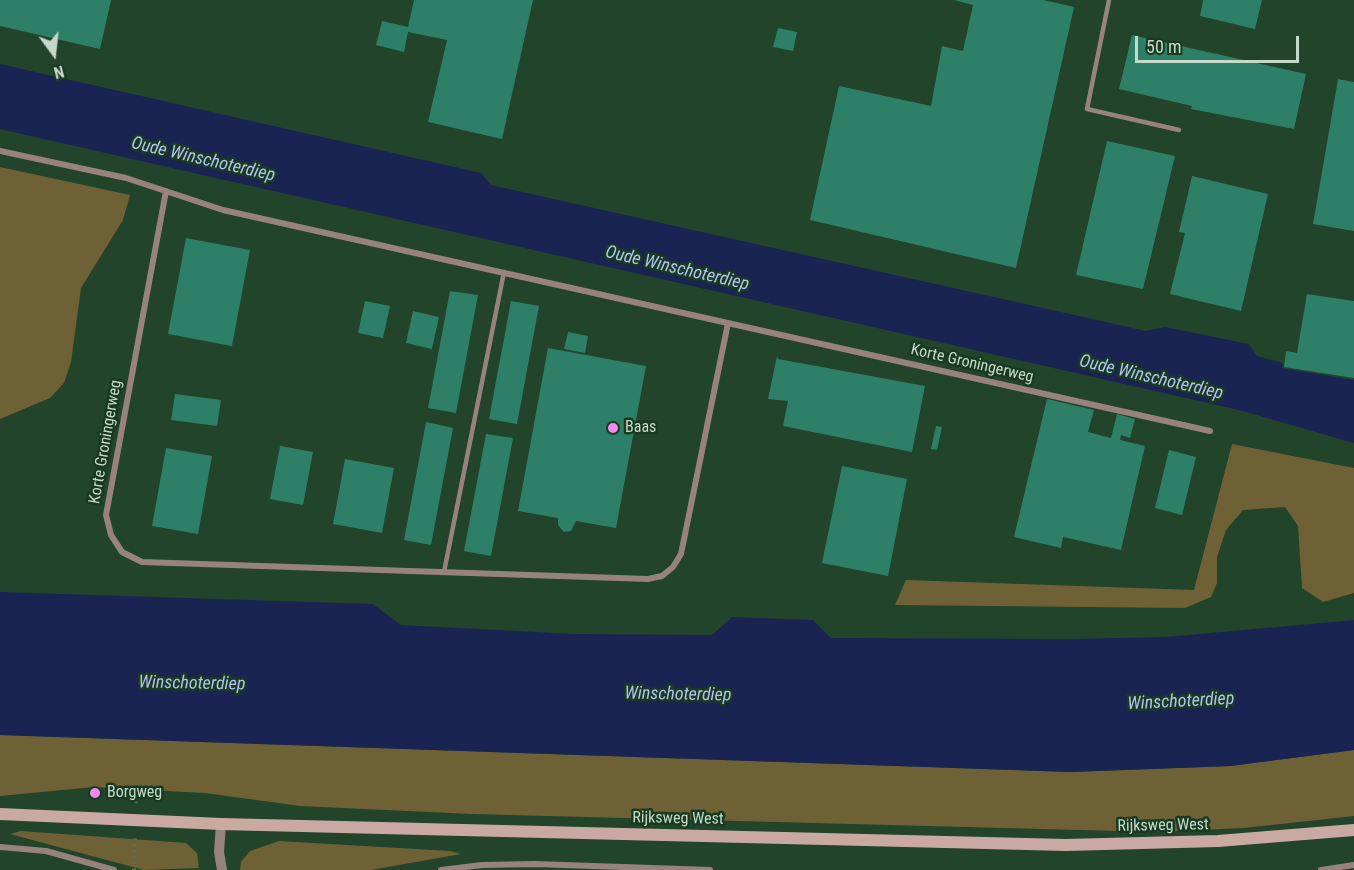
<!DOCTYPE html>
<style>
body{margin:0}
#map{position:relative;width:1354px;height:870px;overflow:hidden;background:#22442b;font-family:"Roboto Condensed",sans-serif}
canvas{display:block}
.north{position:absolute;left:24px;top:24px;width:60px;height:60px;-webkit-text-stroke:4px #183a21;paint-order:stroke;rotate:165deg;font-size:16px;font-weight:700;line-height:24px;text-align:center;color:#c6d9c9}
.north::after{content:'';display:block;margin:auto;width:21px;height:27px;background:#c6d9c9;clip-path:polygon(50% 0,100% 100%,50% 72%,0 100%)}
.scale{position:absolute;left:1135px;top:36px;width:164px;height:27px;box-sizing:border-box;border:3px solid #c6d9c9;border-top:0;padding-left:8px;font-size:18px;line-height:21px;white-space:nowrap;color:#c6d9c9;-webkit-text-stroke:4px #183a21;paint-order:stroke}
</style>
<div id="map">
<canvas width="1354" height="870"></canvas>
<div class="north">N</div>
<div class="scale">50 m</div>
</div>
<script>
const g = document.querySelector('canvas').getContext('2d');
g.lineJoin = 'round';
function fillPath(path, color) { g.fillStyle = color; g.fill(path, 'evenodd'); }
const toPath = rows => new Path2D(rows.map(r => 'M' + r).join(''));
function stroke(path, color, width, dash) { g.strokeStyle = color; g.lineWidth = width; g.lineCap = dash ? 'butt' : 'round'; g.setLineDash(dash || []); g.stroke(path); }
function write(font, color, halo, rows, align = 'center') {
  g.font = font + ' "Roboto Condensed",sans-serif'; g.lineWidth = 5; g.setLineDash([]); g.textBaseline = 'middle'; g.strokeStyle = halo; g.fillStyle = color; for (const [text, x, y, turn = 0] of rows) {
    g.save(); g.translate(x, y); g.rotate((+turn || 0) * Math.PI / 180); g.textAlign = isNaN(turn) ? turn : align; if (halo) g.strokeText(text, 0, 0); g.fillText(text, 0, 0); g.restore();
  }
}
fillPath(toPath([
 [0,167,130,195,123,220,81,288,71,362,64,383,50,398,0,419],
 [1232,444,1354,468,1354,593,1323,602,1302,588,1298,526,1285,507,1243,510,1226,530,1217,557,1217,583,1211,597,1185,608,895,605,906,580,1194,590],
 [0,735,1071,772,1230,766,1354,750,1354,816,1244,828,1156,832,472,814,300,806,205,793,94,787,0,796],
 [21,831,186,843,197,853,199,868,144,870,10,834],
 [279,841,450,851,461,854,371,870,240,870,241,862,250,851]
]), '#6f6136');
fillPath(toPath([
 [0,64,481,173,491,185,1146,331,1165,327,1249,344,1257,356,1283,363,1282,368,1354,380,1354,443,1239,410,0,129],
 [0,592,373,604,401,625,575,634,712,635,732,617,813,620,831,638,1070,639,1166,637,1354,620,1354,750,1230,766,1071,772,0,735]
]), '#1a2453');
fillPath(toPath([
 [0,0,111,0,100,49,0,26],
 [414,0,533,0,502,139,428,122,447,40,408,32,404,52,376,45,382,21,408,27],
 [954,0,1043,0,1074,7,1016,268,810,220,839,86,931,106,942,46,963,51,973,5],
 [1203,0,1262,0,1255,29,1200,16],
 [778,28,797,32,793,51,773,47],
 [1132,35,1306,74,1294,129,1191,109,1192,106,1119,89],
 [1338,79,1354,82,1354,231,1313,224],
 [1107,141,1175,156,1143,289,1076,275],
 [1192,176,1268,194,1241,311,1170,294,1185,233,1179,232],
 [186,238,250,250,232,346,168,334],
 [450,291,478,295,456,413,428,408],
 [1307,294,1354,301,1354,378,1284,367,1286,351,1297,353],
 [365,301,390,306,383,338,358,333],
 [511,301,539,306,517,424,489,419],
 [413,311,439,317,432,349,406,343],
 [568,332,588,336,585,353,564,349],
 [548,348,646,366,616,528,576,521,571,531,564,532,558,525,558,518,518,511],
 [777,356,778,359,925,386,912,452,783,426,788,401,768,399],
 [175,394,221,400,217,426,171,420],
 [1047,399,1094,410,1088,432,1111,438,1117,414,1135,419,1130,438,1121,435,1120,440,1145,446,1121,550,1063,537,1061,548,1014,537],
 [426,422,453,428,431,545,404,540],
 [936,426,942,427,937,450,931,449],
 [486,434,513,438,491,556,464,551],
 [280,446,313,452,303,505,270,499],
 [166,448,212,456,198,534,152,526],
 [1169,450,1196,457,1182,515,1155,508],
 [345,459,394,468,382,533,333,524],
 [842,466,907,479,888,576,822,563]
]), '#2d7f67');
stroke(toPath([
 [136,803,137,794],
 [134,870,135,835]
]), '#55725c', 4, [1.5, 4.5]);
stroke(toPath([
 [1109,0,1087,109,1179,130],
 [444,572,504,272]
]), '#97827e', 4.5);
stroke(toPath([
 [0,151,126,178,223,210,1210,431],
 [166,191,106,515,111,535,122,552,142,562,648,579,662,576,673,567,681,554,728,323],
 [0,847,46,851,114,870],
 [441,870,482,865,535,864,710,870],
 [1321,870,1354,865]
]), '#97827e', 6);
stroke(toPath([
 [221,824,219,852,222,870]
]), '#97827e', 10);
stroke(toPath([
 [0,814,221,824,1066,845,1218,841,1354,830]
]), '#caa9a3', 12);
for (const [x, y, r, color] of [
 [613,428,6,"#f788ec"],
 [95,793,6,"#f788ec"]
]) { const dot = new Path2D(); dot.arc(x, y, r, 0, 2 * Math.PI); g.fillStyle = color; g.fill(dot); stroke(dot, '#183a21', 2); }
write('16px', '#c6d9c9', '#183a21', [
 ["Korte Groningerweg",972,364,13],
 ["Korte Groningerweg",106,442,-80],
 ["Rijksweg West",678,819,1],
 ["Rijksweg West",1163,826,-1]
]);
write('16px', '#c6d9c9', '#183a21', [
 ["Baas",625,428],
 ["Borgweg",107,793]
], 'left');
write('italic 18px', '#b2c1f1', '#183a21', [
 ["Oude Winschoterdiep",203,160,13],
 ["Oude Winschoterdiep",677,269,13],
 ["Oude Winschoterdiep",1151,378,13],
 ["Winschoterdiep",192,684,1],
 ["Winschoterdiep",678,695,1],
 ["Winschoterdiep",1181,702,-3]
]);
</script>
